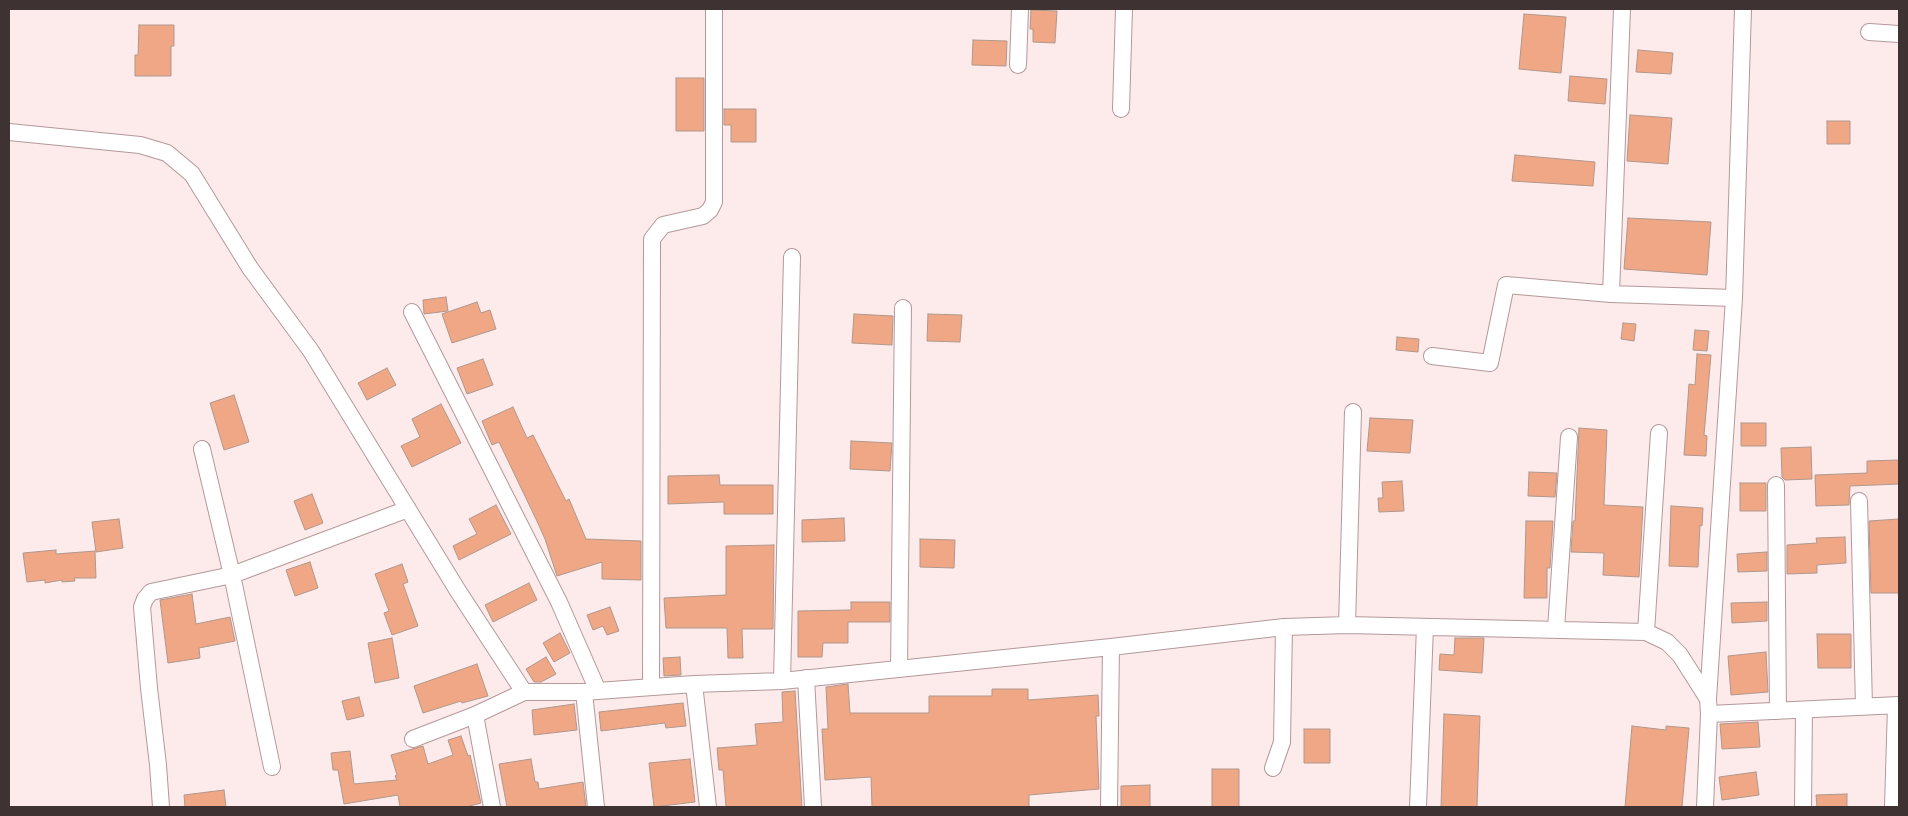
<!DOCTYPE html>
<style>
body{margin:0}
#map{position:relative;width:1908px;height:816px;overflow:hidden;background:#fdebec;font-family:Barlow,sans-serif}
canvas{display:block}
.frame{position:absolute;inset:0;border:10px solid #3e3233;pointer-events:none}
</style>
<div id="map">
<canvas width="1908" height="816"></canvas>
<div class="frame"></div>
</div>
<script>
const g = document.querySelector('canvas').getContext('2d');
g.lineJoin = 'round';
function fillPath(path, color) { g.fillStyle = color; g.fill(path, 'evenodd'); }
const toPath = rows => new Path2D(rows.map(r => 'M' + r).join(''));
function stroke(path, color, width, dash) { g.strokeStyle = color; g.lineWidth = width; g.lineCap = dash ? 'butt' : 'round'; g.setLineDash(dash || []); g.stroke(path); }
const building = toPath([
 [1031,10,1057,11,1055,43,1033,42,1033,29,1030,29,1031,10],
 [1524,14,1566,17,1561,73,1519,69,1524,14],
 [139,25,174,25,174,46,171,46,171,76,135,76,135,55,138,55,139,25],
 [973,40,1007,41,1006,66,972,65,973,40],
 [1638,50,1673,53,1671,74,1636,72,1638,50],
 [1570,76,1607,79,1605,104,1568,101,1570,76],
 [676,78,704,78,704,131,676,131,676,78],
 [724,109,756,109,756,142,731,142,731,125,724,125,724,109],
 [1630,115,1672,118,1668,164,1627,161,1630,115],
 [1827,121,1850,121,1850,144,1827,144,1827,121],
 [1515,155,1595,162,1593,186,1512,181,1515,155],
 [1628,218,1711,222,1707,275,1624,269,1628,218],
 [446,297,448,311,424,314,423,300,446,297],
 [477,302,481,313,490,310,496,329,452,343,442,314,477,302],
 [854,314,893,316,892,345,852,343,854,314],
 [928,314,962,315,960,342,927,341,928,314],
 [1623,323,1636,324,1634,341,1621,339,1623,323],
 [1695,330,1709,331,1707,351,1693,350,1695,330],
 [1397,337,1419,339,1418,352,1396,350,1397,337],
 [1697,354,1711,355,1704,435,1707,436,1706,456,1684,455,1689,384,1695,385,1697,354],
 [483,359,493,385,467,394,457,368,483,359],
 [387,368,396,385,367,400,358,383,387,368],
 [234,395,249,442,224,450,210,403,234,395],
 [441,404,461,443,412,467,401,446,420,437,412,419,441,404],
 [513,407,527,438,533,435,566,501,569,499,586,539,641,541,641,580,602,579,602,562,557,576,545,539,536,519,499,442,492,445,482,421,513,407],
 [1370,418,1413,420,1410,453,1367,451,1370,418],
 [1741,423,1766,423,1766,446,1741,446,1741,423],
 [1579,428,1607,430,1604,505,1643,507,1639,577,1603,575,1604,553,1571,552,1573,521,1575,521,1579,428],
 [851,441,892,443,890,471,850,469,851,441],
 [1811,447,1812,479,1785,480,1782,477,1781,448,1811,447],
 [1899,460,1899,484,1850,486,1849,505,1816,506,1815,475,1867,473,1867,461,1899,460],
 [1529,472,1557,473,1555,497,1528,496,1529,472],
 [719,475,720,485,773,485,773,514,724,514,724,502,668,504,668,476,719,475],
 [1402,481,1404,511,1379,512,1378,498,1383,498,1382,482,1402,481],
 [1740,483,1766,483,1766,511,1740,511,1740,483],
 [312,494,323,523,305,530,294,501,312,494],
 [496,505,511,534,459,560,453,546,477,534,469,519,496,505],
 [1671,506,1703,508,1702,526,1700,525,1698,567,1669,566,1671,506],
 [844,518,845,541,802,542,802,520,844,518],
 [119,519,123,548,96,552,92,522,119,519],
 [1899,519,1899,593,1871,593,1869,521,1899,519],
 [1526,521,1553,521,1550,568,1547,568,1547,598,1524,598,1526,521],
 [1845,537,1846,563,1817,565,1817,573,1787,574,1787,545,1817,543,1816,538,1845,537],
 [920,539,955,540,954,568,920,567,920,539],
 [774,545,773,629,742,629,743,658,728,658,727,628,666,628,664,598,726,595,726,546,774,545],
 [56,550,56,554,95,551,96,578,74,578,75,581,62,582,62,580,45,583,45,580,27,582,23,553,56,550],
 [1767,552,1767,571,1738,572,1737,554,1767,552],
 [310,562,318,588,295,596,286,570,310,562],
 [402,564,408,582,403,584,418,626,392,635,384,613,389,611,375,574,402,564],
 [529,583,537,600,493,622,485,605,529,583],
 [192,594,196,624,230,617,235,641,199,648,200,658,168,663,160,600,192,594],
 [851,602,890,602,890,622,848,622,848,643,823,643,822,657,798,657,798,611,851,610,851,602],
 [1767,602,1767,621,1732,623,1731,603,1767,602],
 [610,607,619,631,607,635,603,626,593,630,587,615,610,607],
 [560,633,570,653,554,662,543,643,560,633],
 [1817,634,1851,634,1851,668,1818,668,1817,634],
 [392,638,399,678,375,683,368,643,392,638],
 [1455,638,1484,638,1482,673,1439,670,1440,654,1454,655,1455,638],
 [1766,652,1768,692,1731,695,1728,656,1766,652],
 [546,657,556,674,541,682,534,682,526,669,546,657],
 [680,657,681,675,664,676,663,658,680,657],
 [477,664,488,696,462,703,461,701,423,713,414,686,477,664],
 [848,684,850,713,929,713,929,696,992,696,992,689,1028,689,1028,700,1098,695,1099,716,1096,716,1099,789,1029,795,1029,807,872,807,871,777,825,780,822,729,828,729,826,687,848,684],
 [795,691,802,807,726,807,723,770,719,770,717,748,757,745,755,724,783,722,782,692,795,691],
 [359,697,364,716,347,720,342,701,359,697],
 [683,703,686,726,666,728,665,723,601,731,599,712,683,703],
 [574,704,577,730,534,735,532,710,574,704],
 [1444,714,1480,716,1477,807,1441,807,1444,714],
 [1758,722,1760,747,1722,749,1720,724,1758,722],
 [1632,726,1666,730,1666,726,1689,728,1682,807,1625,807,1632,726],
 [1304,729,1330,729,1330,763,1304,763,1304,729],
 [461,736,468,756,470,755,481,803,466,807,400,807,398,795,344,804,338,770,333,770,331,753,350,751,354,784,397,780,395,776,397,775,391,755,423,746,428,764,453,755,448,740,461,736],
 [531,759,535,782,538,782,539,789,583,782,586,807,507,807,499,764,531,759],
 [690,759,695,802,654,807,649,763,690,759],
 [1212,769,1239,769,1239,807,1212,807,1212,769],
 [1756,772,1759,795,1722,800,1719,777,1756,772],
 [1150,785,1150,807,1121,807,1121,786,1150,785],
 [224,790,226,807,185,807,184,795,224,790],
 [1847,794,1847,807,1817,807,1816,795,1847,794]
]);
fillPath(building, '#f0a785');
stroke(building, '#b0978c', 1);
const street = toPath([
 [1869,32,1899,34],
 [1018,65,1020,9],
 [1121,109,1124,9],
 [9,132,140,145,167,153,192,174,250,268,311,351,458,591,524,692,584,692,694,684,782,681,1111,647,1284,627,1347,625,1646,632,1667,642,1680,655,1708,699,1709,714,1899,705],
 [1611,294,1622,9],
 [412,312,559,602,598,691],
 [1432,356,1490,363,1506,285,1611,294,1734,298],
 [202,449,232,575,272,767],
 [1776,485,1778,711],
 [1859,501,1864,707],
 [1347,625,1353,412],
 [1556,629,1569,437],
 [1646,632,1659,433],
 [899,668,903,308],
 [806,678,813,807],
 [782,681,792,257],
 [694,684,708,807],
 [651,687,652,239,663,225,703,216,710,210,714,202,714,9],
 [584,692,596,807],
 [1708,699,1734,298,1743,9],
 [413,739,475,715],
 [1273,768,1282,742,1284,627],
 [161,807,158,765,149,688,142,607,145,599,151,592,232,575,408,509],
 [492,807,475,715,524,692],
 [1109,807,1111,647],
 [1418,807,1425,627],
 [1705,807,1709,714],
 [1803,807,1804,710],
 [1893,807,1896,705]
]);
stroke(street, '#b4989a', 18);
stroke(street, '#fff', 16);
</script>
